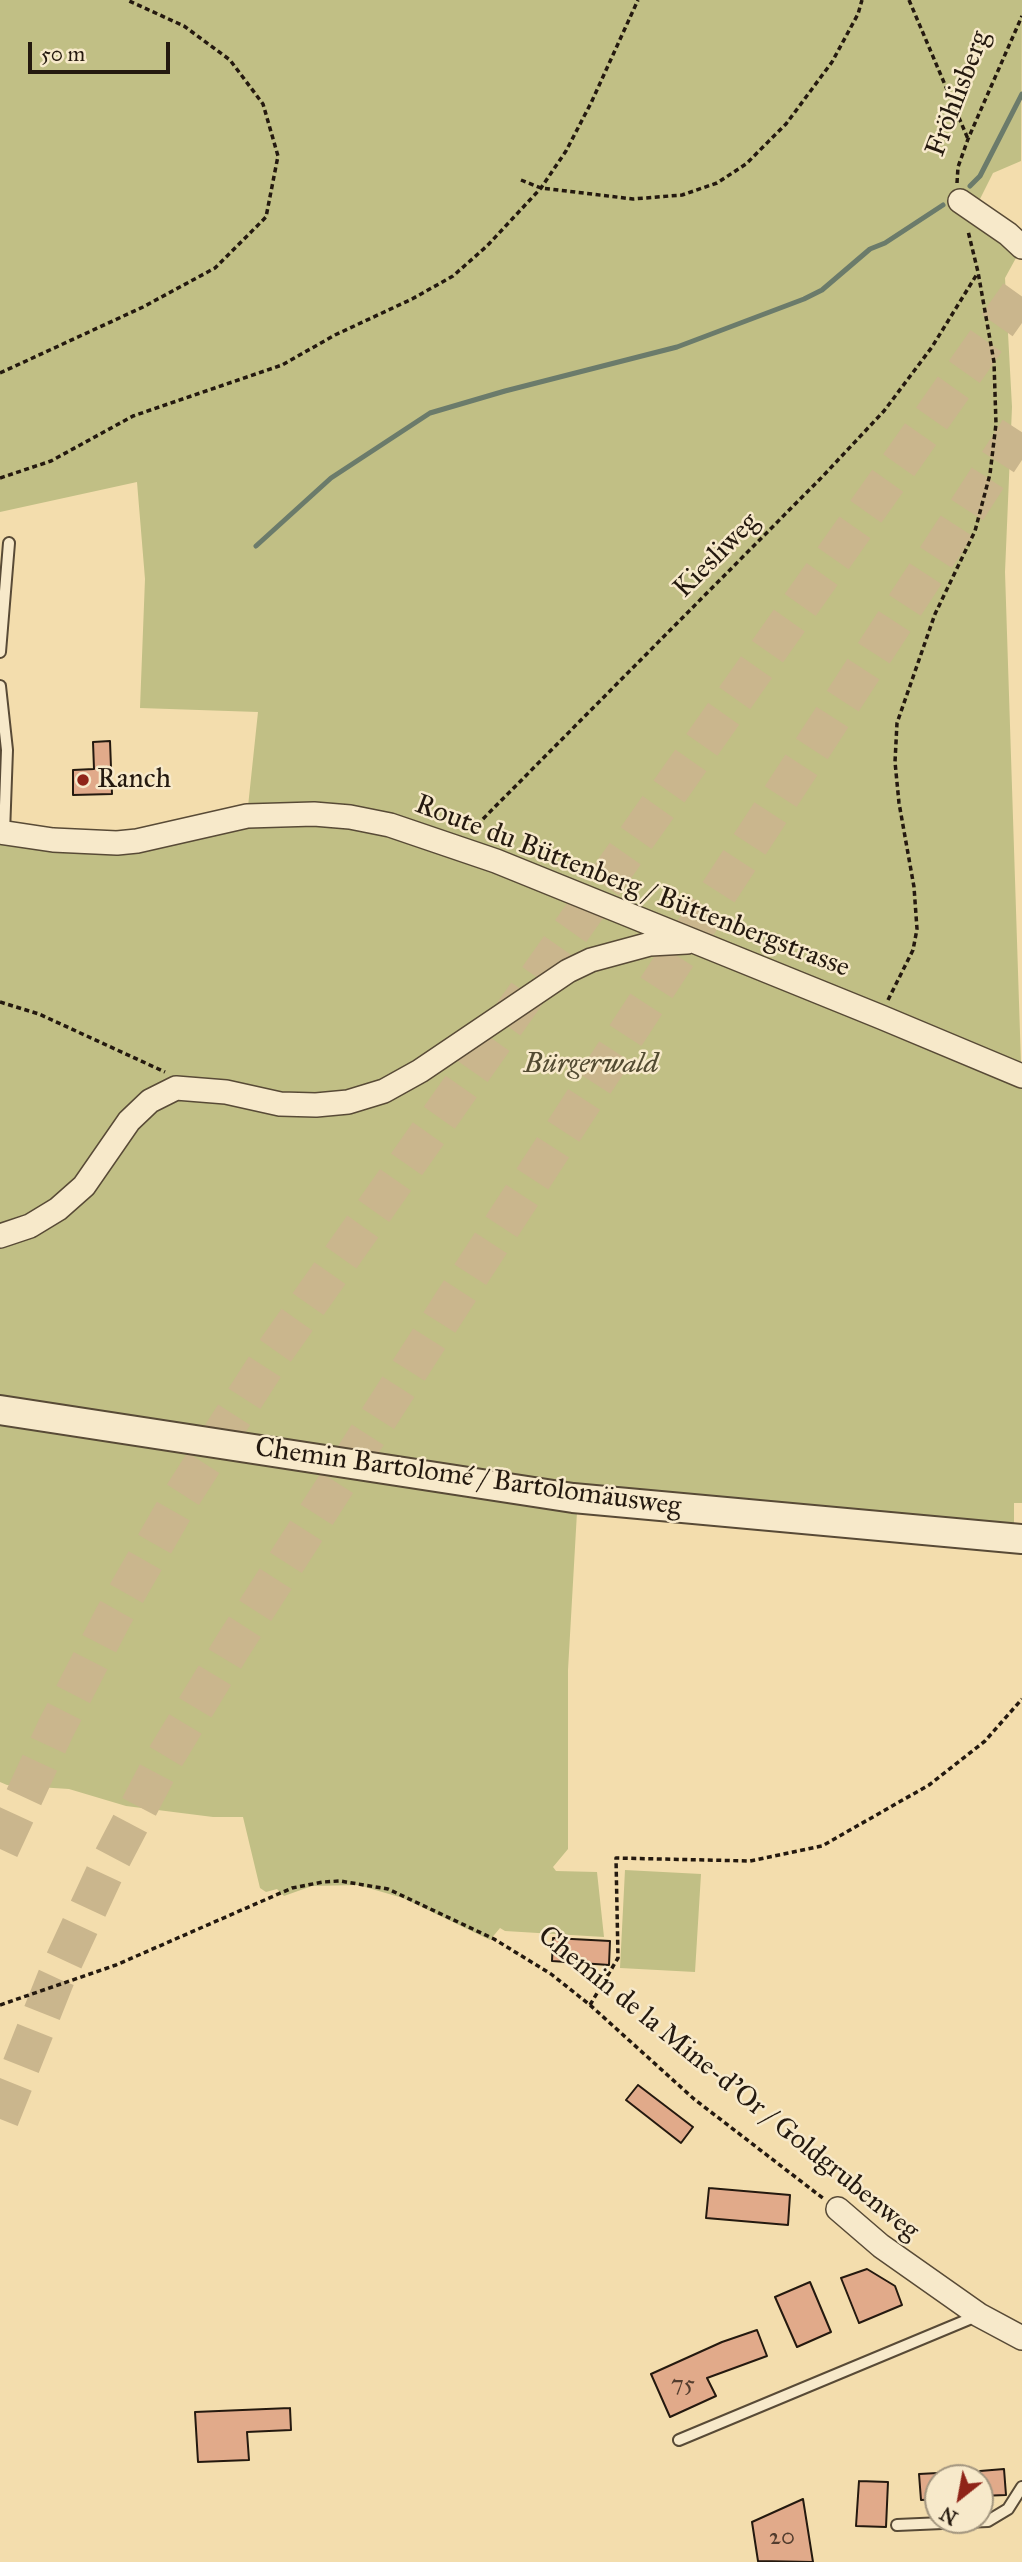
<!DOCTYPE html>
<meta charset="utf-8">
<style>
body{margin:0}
#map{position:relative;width:1022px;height:2562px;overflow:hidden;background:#f3ddad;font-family:"IM FELL Great Primer",serif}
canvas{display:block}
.north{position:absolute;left:924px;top:2464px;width:70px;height:70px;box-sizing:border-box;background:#f7e9ca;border:2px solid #a3967f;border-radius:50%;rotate:211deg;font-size:19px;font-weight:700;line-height:28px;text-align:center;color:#24190f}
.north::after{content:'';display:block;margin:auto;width:24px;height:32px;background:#8f2418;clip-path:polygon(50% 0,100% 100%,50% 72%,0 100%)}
.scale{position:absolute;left:28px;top:42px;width:142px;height:32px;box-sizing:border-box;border:4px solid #24190f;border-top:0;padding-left:9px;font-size:21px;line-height:24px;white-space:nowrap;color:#24190f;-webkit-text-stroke:5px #f7e9ca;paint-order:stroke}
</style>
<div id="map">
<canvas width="1022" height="2562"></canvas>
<div class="north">N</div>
<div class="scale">50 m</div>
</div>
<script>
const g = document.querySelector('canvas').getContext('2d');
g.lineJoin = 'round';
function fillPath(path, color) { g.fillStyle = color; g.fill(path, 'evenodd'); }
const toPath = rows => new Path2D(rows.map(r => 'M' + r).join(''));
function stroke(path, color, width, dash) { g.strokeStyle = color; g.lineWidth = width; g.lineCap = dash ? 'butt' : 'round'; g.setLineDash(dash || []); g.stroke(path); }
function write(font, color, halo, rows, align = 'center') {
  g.font = font + ' "IM FELL Great Primer",serif'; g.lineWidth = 5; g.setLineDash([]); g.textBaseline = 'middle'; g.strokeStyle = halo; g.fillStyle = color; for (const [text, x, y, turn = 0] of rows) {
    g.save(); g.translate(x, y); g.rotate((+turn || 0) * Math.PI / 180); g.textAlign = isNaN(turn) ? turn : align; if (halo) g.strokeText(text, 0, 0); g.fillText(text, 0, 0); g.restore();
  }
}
fillPath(toPath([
 [0,0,1022,0,1021,161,993,173,972,215,1022,247,1005,278,1012,407,1005,572,1021,1064,1014,1082,1022,1088,1022,1503,1014,1503,1014,1531,577,1512,568,1670,568,1849,553,1867,556,1871,597,1872,604,1937,505,1931,500,1928,490,1940,403,1898,358,1885,312,1886,284,1896,277,1889,266,1892,260,1888,243,1817,213,1817,126,1806,69,1789,7,1785,0,1782,0,832,53,840,247,816,258,712,140,708,145,579,137,482,0,512],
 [625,1870,701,1874,695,1972,620,1968]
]), '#c1bf85');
stroke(toPath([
 [970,186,980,176,1022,94],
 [256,546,331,478,430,413,505,391,677,347,804,299,822,290,870,249,885,243,943,205]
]), '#6b7b6b', 5);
const building = toPath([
 [110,741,112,794,73,795,73,770,94,769,93,742,110,741],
 [553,1938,610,1941,609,1965,552,1961,553,1938],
 [638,2085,693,2127,681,2143,626,2100,638,2085],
 [709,2188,790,2195,788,2225,706,2218,709,2188],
 [867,2269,895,2286,902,2305,859,2323,841,2278,867,2269],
 [810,2282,831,2332,797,2347,775,2297,810,2282],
 [757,2330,767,2356,707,2378,716,2396,670,2417,651,2374,722,2342,757,2330],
 [290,2408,291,2430,247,2432,249,2460,198,2462,195,2412,290,2408],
 [1004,2469,1006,2495,980,2496,980,2471,1004,2469],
 [938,2473,938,2499,921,2500,919,2474,938,2473],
 [859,2481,888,2482,886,2527,856,2526,859,2481],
 [803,2499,813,2562,758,2561,752,2522,803,2499]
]);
fillPath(building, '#e1aa8a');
stroke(building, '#24190f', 2);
stroke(toPath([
 [0,1849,56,1728,113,1617,182,1496,273,1354,1022,290],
 [0,2119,56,1978,107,1868,163,1761,232,1647,450,1306,1022,425]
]), '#cab68d', 38, [38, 19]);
const service = toPath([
 [0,652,9,543],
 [0,686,7,750,4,833],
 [679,2440,979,2315],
 [897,2525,988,2521,1008,2509,1022,2487]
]);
const minor = toPath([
 [960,201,1008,234,1022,247],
 [0,832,53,840,117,843,137,841,247,816,314,814,350,817,390,825,496,861,881,1017,1022,1076],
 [0,1236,30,1226,58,1209,84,1186,129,1121,150,1101,176,1088,226,1092,280,1104,316,1105,348,1102,384,1091,420,1071,568,971,591,960,650,944,687,942],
 [838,2209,881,2246,979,2315,1022,2338]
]);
const tertiary = toPath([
 [0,1410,573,1498,1022,1539]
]);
stroke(service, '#584a36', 14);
stroke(minor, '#584a36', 26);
stroke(tertiary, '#584a36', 32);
stroke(toPath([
 [909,0,968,139],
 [521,180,541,188,633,199,682,195,717,183,746,164,786,124,832,62,858,14,862,0],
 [957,183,958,167,968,139,1022,16],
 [0,373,143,307,215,268,266,217,278,156,263,104,230,60,184,26,127,0],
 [0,478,51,461,133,416,282,365,335,335,412,299,453,276,487,246,541,188,566,151,591,103,638,0],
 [471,831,823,476,884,411,932,347,977,274],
 [888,1000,913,950,917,929,914,887,899,803,895,762,897,723,935,614,975,531,990,474,996,424,994,362,978,272,968,231],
 [0,1002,39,1014,165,1072],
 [0,2005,116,1965,292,1888,323,1882,340,1881,388,1889,494,1939,551,1974,590,2005,694,2099,824,2199],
 [590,2005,618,1958,616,1858,750,1861,822,1846,929,1785,985,1741,1022,1699]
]), '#24190f', 3.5, [5, 3.5]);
stroke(service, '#f7e9ca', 10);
stroke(minor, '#f7e9ca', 23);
stroke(tertiary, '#f7e9ca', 28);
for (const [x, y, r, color] of [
 [83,780,7,"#8f2418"]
]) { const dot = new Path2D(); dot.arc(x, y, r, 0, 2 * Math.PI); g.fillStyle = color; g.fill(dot); stroke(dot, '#f7e9ca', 2.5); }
write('24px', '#533d2e', null, [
 ["75",683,2385],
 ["20",782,2538]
]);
write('28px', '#24190f', '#f7e9ca', [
 ["Fröhlisberg",959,94,-69],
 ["Kiesliweg",717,556,-45],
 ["Route du Büttenberg / Büttenbergstrasse",632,887,21],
 ["Chemin Bartolomé / Bartolomäusweg",468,1478,8],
 ["Chemin de la Mine-d'Or / Goldgrubenweg",728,2084,39]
]);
write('28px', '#24190f', '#f7e9ca', [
 ["Ranch",97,780]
], 'left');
write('italic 28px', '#534b32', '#f7e9ca', [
 ["Bürgerwald",591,1065]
]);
</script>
